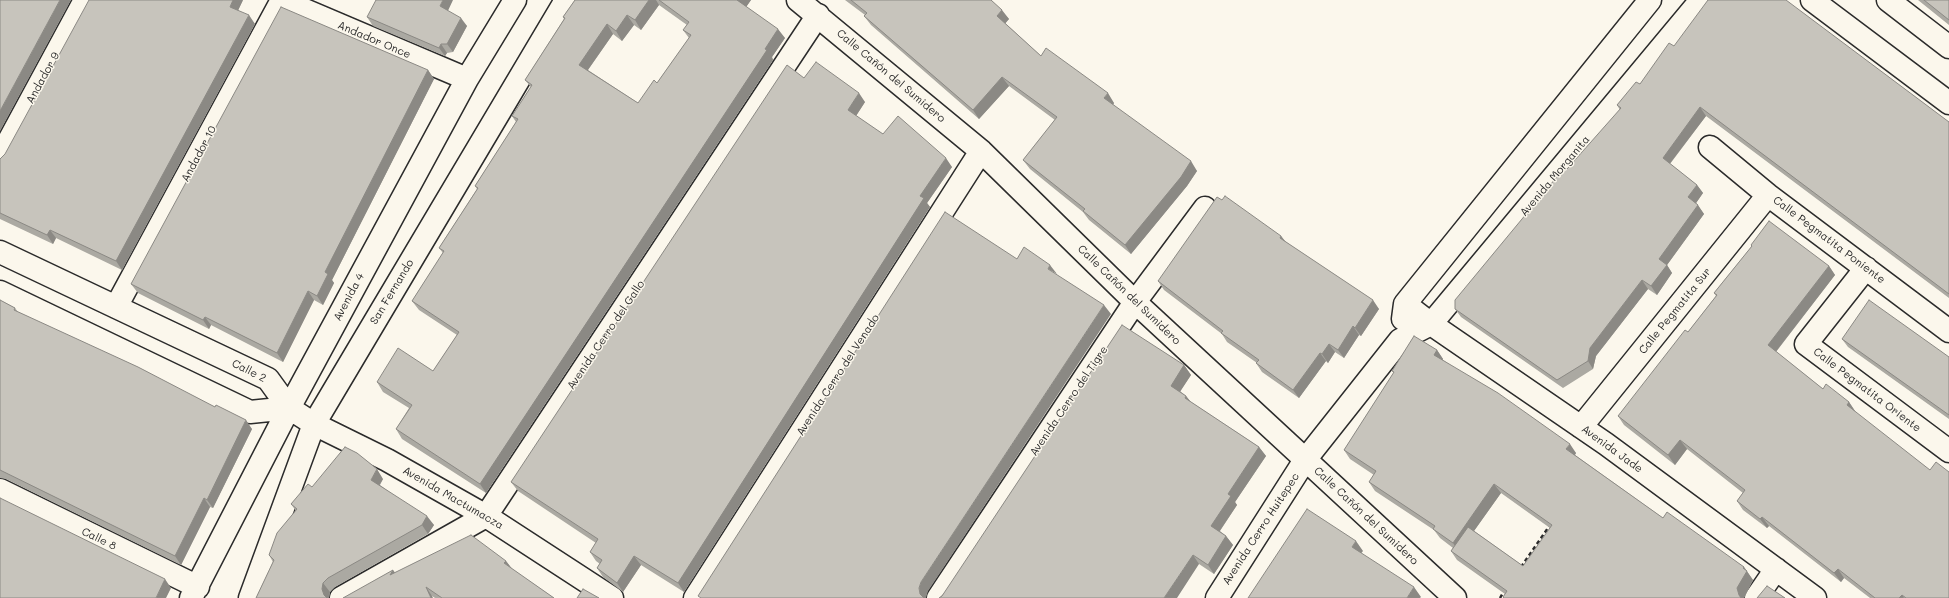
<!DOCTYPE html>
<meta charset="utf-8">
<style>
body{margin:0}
canvas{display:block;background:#fbf7ec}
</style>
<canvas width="1949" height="598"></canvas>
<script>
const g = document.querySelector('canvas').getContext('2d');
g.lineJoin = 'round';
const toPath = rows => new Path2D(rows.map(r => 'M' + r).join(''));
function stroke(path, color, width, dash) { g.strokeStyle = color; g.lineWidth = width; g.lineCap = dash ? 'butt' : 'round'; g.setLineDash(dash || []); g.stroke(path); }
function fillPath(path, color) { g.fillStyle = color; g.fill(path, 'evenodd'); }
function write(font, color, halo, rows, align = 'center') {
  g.font = font + ' Mali,sans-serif'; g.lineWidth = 3; g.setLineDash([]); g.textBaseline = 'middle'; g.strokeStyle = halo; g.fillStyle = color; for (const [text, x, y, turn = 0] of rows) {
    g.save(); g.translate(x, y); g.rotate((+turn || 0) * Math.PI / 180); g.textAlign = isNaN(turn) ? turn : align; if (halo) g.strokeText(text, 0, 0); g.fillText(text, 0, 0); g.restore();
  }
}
const minor = toPath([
 [281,0,467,79],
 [798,0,981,151,1135,302,1455,598],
 [1812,0,1949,103],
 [1888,0,1949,47],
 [1710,147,1768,195,1949,331],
 [0,157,85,0],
 [0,252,268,379,289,408,314,424,387,460,486,516,612,598],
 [1866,268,1806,344,1949,451],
 [0,292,250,412,289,408],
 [1405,304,1431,324,1606,444,1815,598],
 [116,307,282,0],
 [1403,319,1405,304,1650,0],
 [1581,427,1768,195],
 [0,490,198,587],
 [191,598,289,408,467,79,515,0],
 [250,598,314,424,566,0],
 [341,598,486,516,818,15],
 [695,598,981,151],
 [938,598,1135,302,1205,208],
 [1217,598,1305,460,1400,340,1431,324,1701,0],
 [1756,598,1776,569]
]);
stroke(minor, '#2b2b2b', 25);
stroke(toPath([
 [1521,567,1550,525],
 [1500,598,1504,591]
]), '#2b2b2b', 2.5, [4, 3]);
stroke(minor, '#fbf7ec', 22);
fillPath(toPath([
 [243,0,238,10,255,24,122,270,56,238,53,244,0,219,0,159],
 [575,0,751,0,746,7,785,38,772,57,773,60,486,493,402,439,396,429,409,408,383,392,377,382,433,371,457,335,419,310,412,301,443,253,439,248,477,189,475,186,516,122,512,116,531,87,525,80,564,19,563,17],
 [659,5,687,25,683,30,689,38,657,83,638,103,588,70,613,34,622,41,634,25,641,30],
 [845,0,991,0,1009,19,1005,23,1041,56,1114,103,1113,105,1197,171,1187,186,1131,254,1089,220,1083,212,1030,169,1023,160,1055,120,1009,86,979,119,871,25,864,16,865,15],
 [1918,0,1949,0,1949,25],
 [448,11,467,26,453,52,447,53,445,56,373,26,367,17],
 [1674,46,1949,122,1949,298,1706,116,1670,164,1697,185,1703,193,1696,203,1704,214,1667,265,1672,273,1657,295,1648,289,1596,356,1593,369,1563,388,1461,317,1455,309,1620,110,1617,105,1640,84],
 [428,70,434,79,332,280,334,283,323,305,314,300,283,362,211,325,209,329,138,293,131,284],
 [804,78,865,102,856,116,883,134,952,167,927,203,930,207,684,592,641,565,623,592,603,577,597,568,600,564,596,561,590,552,596,543,518,491,511,482],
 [1281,236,1286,242,1379,309,1361,336,1359,335,1344,358,1335,352,1328,363,1326,361,1299,398,1262,372,1256,363,1257,363,1227,342,1222,334,1164,290,1158,281],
 [1751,245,1829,266,1835,275,1776,352,1823,389,1849,402,1855,411,1949,598,1870,598,1844,578,1841,582,1769,526,1767,528,1743,510,1737,501,1743,493,1687,449,1675,465,1624,425,1618,416,1688,332,1716,296,1714,293,1752,246],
 [0,300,15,308,18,312,252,429,213,508,210,507,181,565,6,479,0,478],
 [1842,339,1949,357,1949,419,1848,347],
 [1437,350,1443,359,1443,360,1576,453,1575,455,1663,518,1744,567,1753,580,1744,598,1503,598,1503,597,1505,594,1457,560,1451,551,1453,548,1440,538,1434,530,1375,491,1369,482,1374,475,1350,459,1344,450,1394,373,1392,371],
 [1501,493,1550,528,1523,566,1474,531],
 [1184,365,1191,375,1180,391,1186,396,1191,402,1259,447,1266,456,1235,502,1237,505,1220,531,1226,536,1233,545,1214,574,1199,564,939,598],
 [383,479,380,485,434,525,428,534,335,587,330,592,329,598,256,598,273,562,269,555,296,511,291,504,312,487],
 [506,561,512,569,554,598,435,598,395,572]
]), '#aba9a2');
fillPath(toPath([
 [60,0,71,0,0,131,0,111],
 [233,0,243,0,236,15,230,7],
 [443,0,453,0,446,15,440,6],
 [649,0,656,0,659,5,641,30,635,20],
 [737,0,751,0,744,10],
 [1002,10,1009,19,1004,25,997,16],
 [249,15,255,24,122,270,116,261],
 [627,15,634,25,622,41,616,31],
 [461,18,467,26,453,52,447,44],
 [607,24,613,34,585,74,579,65],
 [778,29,785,38,772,57,773,60,486,493,480,484],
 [441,44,447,53,445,56,439,48],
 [428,70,434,79,332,280,334,283,323,305,317,296,325,272],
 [1002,77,1009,86,979,119,973,110],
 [859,93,865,102,854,119,848,110],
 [1108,93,1114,103,1111,108,1104,98],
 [1700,107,1706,116,1668,166,1663,158],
 [946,158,952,167,927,203,930,207,684,592,678,583,920,196],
 [1191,161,1197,171,1187,186,1131,254,1125,245],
 [1697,185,1703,193,1694,206,1688,197],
 [1698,205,1704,214,1667,265,1672,273,1657,295,1651,286,1659,259],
 [50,230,56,238,53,244,47,235],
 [1281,236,1287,244,1280,238],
 [1050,265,1057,274,1048,269],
 [1829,266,1835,275,1774,354,1768,345],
 [1642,280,1648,289,1596,356,1593,369,1588,361,1590,348],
 [308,291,314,300,283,362,277,353],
 [1373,300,1379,309,1361,336,1355,328],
 [1104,305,1111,314,928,591,926,598,923,598,920,594,919,588,921,582],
 [205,317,211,325,209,329,203,320],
 [1353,326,1359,335,1344,358,1338,350],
 [1329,344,1335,352,1328,363,1322,354],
 [1437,350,1443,359,1440,364,1434,355],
 [1320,353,1326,361,1299,398,1293,390],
 [1184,365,1191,375,1178,395,1171,386],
 [1186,396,1193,405,1185,398],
 [1849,402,1855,411,1853,414,1847,405],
 [246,420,252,429,213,508,207,500],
 [1680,440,1687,449,1675,465,1668,455],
 [1570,444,1576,453,1573,458,1566,449],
 [1259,447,1266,456,1235,502,1237,505,1217,535,1211,526,1228,494],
 [377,469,383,479,377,489,371,480],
 [1494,484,1501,493,1459,552,1453,543],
 [204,498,210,507,181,565,175,556],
 [427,516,434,525,428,534,422,525],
 [1762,517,1769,526,1767,528,1760,519],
 [1226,536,1233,545,1214,574,1208,565],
 [1356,541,1363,551,1359,556,1352,547],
 [1193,555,1199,564,1177,598,1164,598],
 [634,556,641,565,623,592,617,583],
 [506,561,513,570,504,563],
 [1744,567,1753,580,1744,598,1741,598,1739,595,1737,588,1743,568],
 [1838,569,1844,578,1841,582,1834,573],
 [393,570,400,579,390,575],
 [165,579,171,588,166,598,156,598],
 [323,583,330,592,329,598,326,598,324,595,322,589],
 [426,587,432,596,433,598,431,598],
 [1414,587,1421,597,1420,598,1407,598],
 [1902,595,1904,598,1899,598]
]), '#8b8984');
const building = toPath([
 [0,0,60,0,0,111,0,0],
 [89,0,233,0,230,7,249,15,116,261,50,230,47,235,0,213,0,159,5,154,89,0],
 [376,0,443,0,440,6,461,18,447,44,441,44,439,48,367,17,376,0],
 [575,0,649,0,635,20,627,15,616,31,607,24,579,65,638,103,654,80,657,83,691,35,683,30,689,22,659,0,738,0,737,0,778,29,765,49,767,50,480,484,396,429,412,405,377,382,398,348,433,371,459,332,412,301,444,251,439,248,478,188,475,186,518,119,512,116,532,85,525,80,565,18,563,17,575,0],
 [851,0,991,0,1002,10,997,16,1041,56,1046,48,1108,93,1104,98,1191,161,1181,177,1125,245,1083,211,1085,209,1023,160,1057,117,1002,77,973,110,864,16,867,13,851,0],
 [1708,0,1786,0,1949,122,1949,294,1700,107,1663,158,1697,185,1688,197,1698,205,1659,259,1667,265,1651,286,1642,280,1590,348,1588,361,1557,380,1455,309,1455,300,1565,167,1567,169,1621,108,1617,105,1636,82,1640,84,1669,43,1674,46,1708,0],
 [1924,0,1949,0,1949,20,1924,0],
 [281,7,428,70,325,272,328,274,317,296,308,291,277,353,205,317,203,320,131,284,281,7],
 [816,62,859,93,848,110,883,134,898,116,946,158,920,196,924,198,678,583,634,556,617,583,597,568,602,560,590,552,598,539,511,482,787,65,804,78,816,62],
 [1225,196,1281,236,1280,238,1373,300,1355,328,1353,326,1338,350,1329,344,1322,354,1320,353,1293,390,1256,363,1259,360,1221,333,1223,331,1158,281,1217,197,1222,200,1225,196],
 [945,212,1017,259,1024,247,1050,265,1048,269,1104,305,921,582,919,588,920,594,924,598,701,598,698,596,945,212],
 [1769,221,1829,266,1768,345,1823,389,1826,384,1849,402,1847,405,1930,470,1936,462,1949,472,1949,598,1906,598,1902,595,1899,598,1875,598,1838,569,1834,573,1762,517,1760,519,1737,501,1745,490,1680,440,1668,455,1618,416,1685,330,1688,332,1717,295,1714,293,1752,246,1751,245,1769,221],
 [0,300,15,308,14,310,138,367,215,407,216,405,246,420,207,500,204,498,175,556,0,470,0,300],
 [1869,300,1949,357,1949,415,1842,339,1869,300],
 [1122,325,1184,365,1171,386,1186,396,1185,398,1259,447,1228,494,1231,496,1211,526,1226,536,1208,565,1193,555,1164,598,939,598,942,596,1122,325],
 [1414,336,1437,350,1434,355,1498,393,1570,444,1566,449,1663,518,1667,512,1744,567,1743,568,1747,571,1737,588,1739,595,1741,598,1504,598,1503,597,1507,591,1451,551,1468,527,1523,566,1552,525,1494,484,1453,543,1433,529,1435,526,1369,482,1376,471,1344,450,1394,372,1392,371,1414,336],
 [345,447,357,453,377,469,371,480,427,516,422,525,328,578,323,583,322,589,324,595,327,598,256,598,274,560,269,555,277,533,297,509,291,504,308,484,312,487,345,447],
 [0,498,165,579,156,598,0,598,0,498],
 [1307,509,1356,541,1352,547,1414,587,1407,598,1248,598,1307,509],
 [471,535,506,561,504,563,554,598,442,598,426,587,431,598,343,598,393,570,390,575,471,535],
 [1767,586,1785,598,1757,598,1767,586],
 [583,589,599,598,577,598,583,589]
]);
fillPath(building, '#c7c4bc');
stroke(building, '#8b8984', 1);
write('11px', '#2b2b2b', '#fbf7ec', [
 ["Andador Once",374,40,23],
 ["Calle Cañón del Sumidero",891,76,40],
 ["Andador 9",43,78,-61],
 ["Andador 10",199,154,-62],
 ["Avenida Morganita",1555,176,-50],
 ["Calle Pegmatita Poniente",1829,240,37],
 ["San Fernando",392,292,-59],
 ["Calle Cañón del Sumidero",1129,295,44],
 ["Avenida 4",349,297,-62],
 ["Calle Pegmatita Sur",1675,311,-51],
 ["Avenida Cerro del Gallo",606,335,-56],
 ["Calle 2",249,371,27],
 ["Avenida Cerro del Venado",838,375,-57],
 ["Calle Pegmatita Oriente",1867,390,37],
 ["Avenida Cerro del Tigre",1069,401,-56],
 ["Avenida Jade",1612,449,36],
 ["Avenida Mactumacza",453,498,30],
 ["Calle Cañón del Sumidero",1366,516,43],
 ["Avenida Cerro Huitepec",1261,529,-57],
 ["Calle 8",99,539,26]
]);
</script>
